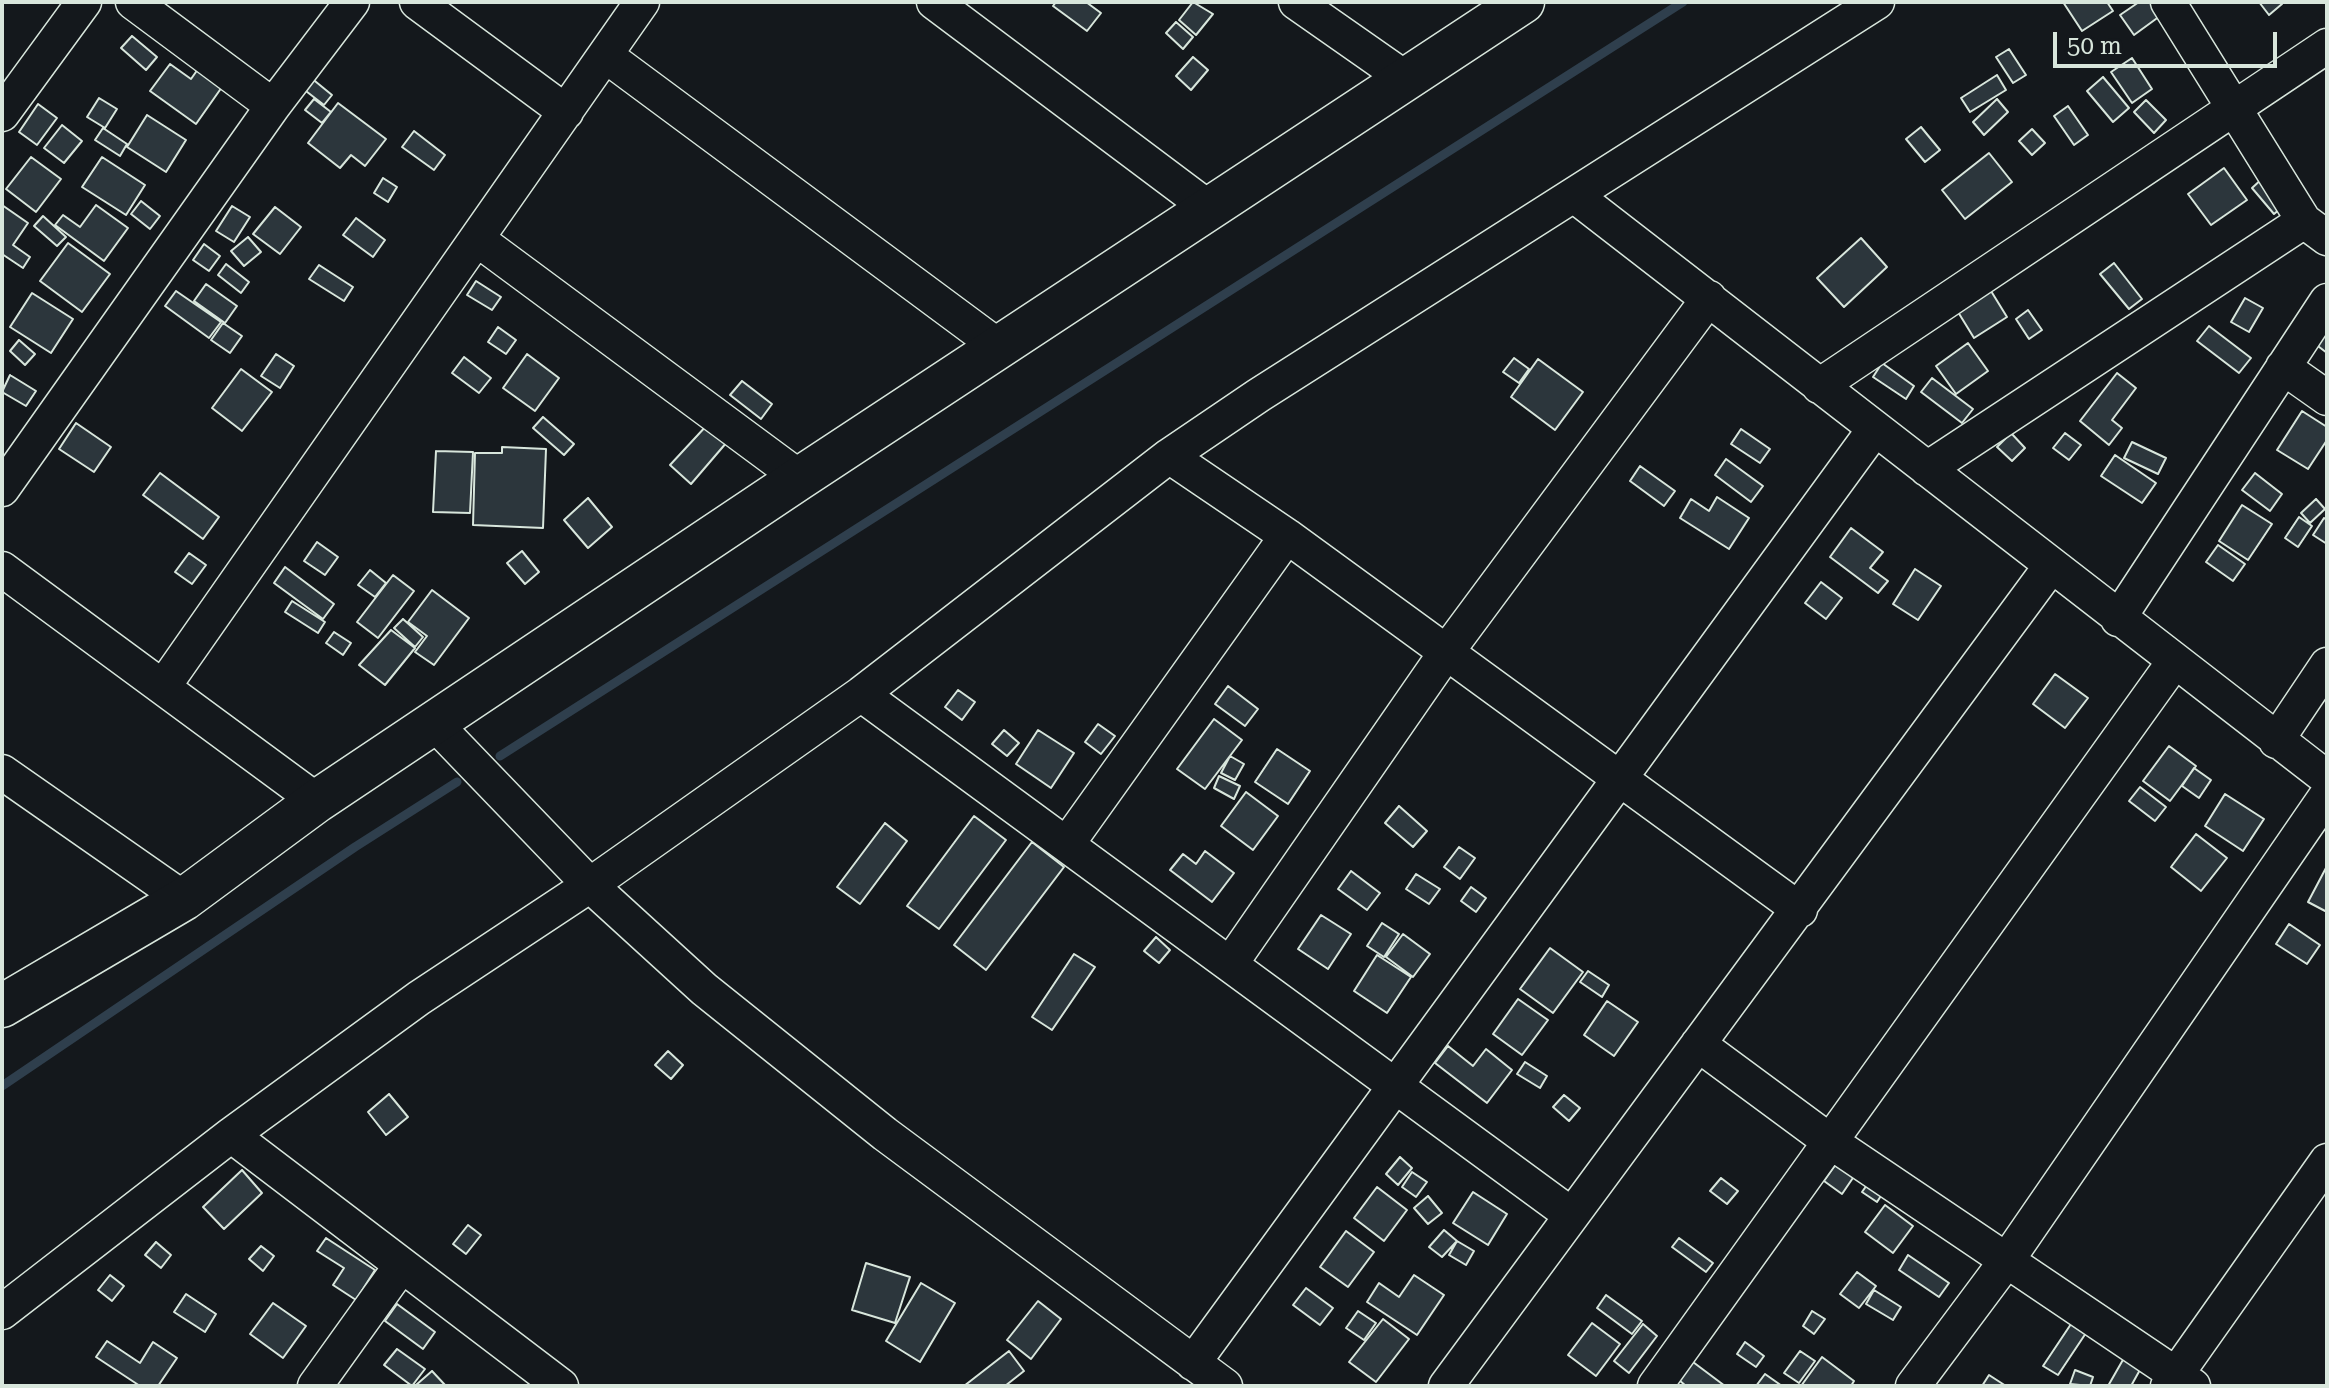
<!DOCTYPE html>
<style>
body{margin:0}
#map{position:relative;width:2329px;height:1388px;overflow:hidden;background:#14181c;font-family:"Roboto Serif",serif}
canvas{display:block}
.frame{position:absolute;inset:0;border:4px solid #d8e6dc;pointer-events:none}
.scale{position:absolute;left:2053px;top:32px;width:224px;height:36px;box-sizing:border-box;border:4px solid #d8e6dc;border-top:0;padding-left:10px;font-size:24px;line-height:28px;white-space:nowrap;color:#d8e6dc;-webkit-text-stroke:6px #14181c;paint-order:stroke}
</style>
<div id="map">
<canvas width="2329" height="1388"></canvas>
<div class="frame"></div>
<div class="scale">50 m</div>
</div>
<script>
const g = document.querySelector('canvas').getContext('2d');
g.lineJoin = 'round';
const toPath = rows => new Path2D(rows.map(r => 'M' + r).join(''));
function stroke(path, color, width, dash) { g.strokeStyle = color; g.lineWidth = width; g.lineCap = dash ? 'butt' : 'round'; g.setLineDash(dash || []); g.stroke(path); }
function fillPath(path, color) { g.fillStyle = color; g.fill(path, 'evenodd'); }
stroke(toPath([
 [500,756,1683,2],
 [2,1086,355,847,457,782]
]), '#2f3f4d', 9);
const building = toPath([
 [1056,2,1086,2,1101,13,1087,31,1053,6,1056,2],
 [1193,2,1213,14,1196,35,1179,20,1193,2],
 [2063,2,2107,2,2113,11,2082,31,2063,2],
 [2139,2,2150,2,2160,16,2134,35,2120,15,2139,2],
 [2259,2,2280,2,2282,4,2269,15,2259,2],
 [1176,22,1193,37,1183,49,1166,33,1176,22],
 [132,36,157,57,146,70,121,48,132,36],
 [2009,49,2026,75,2013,83,1996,57,2009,49],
 [1193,57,1208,70,1191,90,1176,76,1193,57],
 [2132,58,2152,89,2132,103,2111,72,2132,58],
 [170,64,191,79,198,69,222,87,196,124,150,91,170,64],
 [1997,75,2006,90,1970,112,1961,98,1997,75],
 [310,77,332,95,324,105,302,88,310,77],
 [2103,77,2129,108,2113,122,2087,91,2103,77],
 [99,98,117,109,105,128,87,117,99,98],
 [314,99,331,112,322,123,305,110,314,99],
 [1997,99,2008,112,1984,135,1973,122,1997,99],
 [2146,100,2166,120,2154,133,2134,112,2146,100],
 [338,103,386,139,365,166,351,155,340,168,308,143,338,103],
 [38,104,57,118,37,145,19,132,38,104],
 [2068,106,2088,135,2074,145,2054,116,2068,106],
 [147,115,186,140,166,172,127,147,147,115],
 [62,125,82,141,64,163,44,148,62,125],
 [1921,127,1940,150,1925,162,1906,139,1921,127],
 [103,128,127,144,120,156,95,140,103,128],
 [2032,129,2045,143,2032,155,2019,141,2032,129],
 [414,131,445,155,434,170,402,147,414,131],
 [1989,153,2012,182,1965,219,1942,190,1989,153],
 [31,157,61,179,36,212,6,189,31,157],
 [102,157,145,185,126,215,82,187,102,157],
 [2224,168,2247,200,2211,225,2188,194,2224,168],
 [2264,177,2287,203,2274,214,2252,188,2264,177],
 [383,178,397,187,388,202,374,193,383,178],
 [141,201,160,216,150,229,131,214,141,201],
 [2,205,28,223,13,245,30,257,23,268,2,254,2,205],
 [96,205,128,228,104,261,55,225,63,215,80,227,96,205],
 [232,206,250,217,234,242,216,231,232,206],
 [275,207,301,227,280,254,253,234,275,207],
 [43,216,66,237,57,246,34,226,43,216],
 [356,218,385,240,373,257,343,235,356,218],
 [248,237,261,252,244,266,231,251,248,237],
 [1861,238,1887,267,1844,307,1817,278,1861,238],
 [68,243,110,274,82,312,40,281,68,243],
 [204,244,220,256,209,271,193,260,204,244],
 [2114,263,2142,299,2129,309,2100,274,2114,263],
 [226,264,249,282,241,293,218,275,226,264],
 [319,265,353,287,344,301,309,279,319,265],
 [476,281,501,297,492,310,467,295,476,281],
 [206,284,237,306,225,323,194,301,206,284],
 [176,291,221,322,209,338,165,306,176,291],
 [1991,291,2007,317,1974,338,1958,312,1991,291],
 [32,293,73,319,51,353,10,327,32,293],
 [2245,298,2263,308,2249,332,2231,322,2245,298],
 [2028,310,2042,330,2029,339,2016,319,2028,310],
 [223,323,242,336,230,353,211,340,223,323],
 [2209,326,2251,358,2239,373,2197,341,2209,326],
 [498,327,516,340,506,354,488,342,498,327],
 [2327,331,2327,353,2314,343,2327,331],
 [19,340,35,354,25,365,10,351,19,340],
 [1968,343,1988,371,1956,394,1936,366,1968,343],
 [276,354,294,366,280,388,261,376,276,354],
 [527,354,559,378,535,411,503,388,527,354],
 [464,357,491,378,479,393,452,373,464,357],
 [1514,358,1529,369,1519,383,1503,372,1514,358],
 [1538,359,1583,392,1555,430,1511,397,1538,359],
 [1882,363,1914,386,1906,399,1873,377,1882,363],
 [241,369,272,392,242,431,212,408,241,369],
 [2117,373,2136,388,2112,420,2122,428,2109,445,2080,421,2117,373],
 [10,375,36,391,26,406,2,392,10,375],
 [1932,378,1973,409,1962,423,1921,392,1932,378],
 [742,381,772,404,761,419,730,395,742,381],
 [2302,411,2327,427,2327,440,2308,469,2277,450,2302,411],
 [543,417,574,444,564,455,533,428,543,417],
 [76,423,111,447,94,472,59,449,76,423],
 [708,424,727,442,691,484,670,465,708,424],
 [1741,429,1770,449,1760,463,1731,444,1741,429],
 [2011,433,2025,448,2012,461,1997,447,2011,433],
 [2065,433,2081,445,2069,460,2053,448,2065,433],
 [2132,442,2166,458,2158,474,2124,458,2132,442],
 [502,447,546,449,543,528,473,525,475,453,502,453,502,447],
 [436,451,473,452,470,513,433,512,436,451],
 [2115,455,2156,483,2142,503,2101,476,2115,455],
 [1726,459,1763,486,1751,502,1715,475,1726,459],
 [1640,466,1675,491,1664,506,1630,481,1640,466],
 [160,473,219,517,203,539,143,495,160,473],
 [2255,473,2282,494,2270,511,2242,490,2255,473],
 [1717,497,1749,518,1729,549,1680,518,1691,499,1709,511,1717,497],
 [588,498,612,527,588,548,564,520,588,498],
 [2316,499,2325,509,2310,523,2301,513,2316,499],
 [2242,505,2272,524,2248,560,2219,541,2242,505],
 [2299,517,2312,526,2298,547,2285,538,2299,517],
 [2324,518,2327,520,2327,544,2313,535,2324,518],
 [1851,528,1883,552,1870,568,1888,581,1878,593,1830,557,1851,528],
 [317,542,338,557,325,575,304,561,317,542],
 [2218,545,2245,564,2233,581,2206,562,2218,545],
 [522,551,539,572,525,584,507,563,522,551],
 [189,553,206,565,192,584,175,572,189,553],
 [285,567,334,604,323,619,274,583,285,567],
 [1915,569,1941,586,1918,620,1893,604,1915,569],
 [370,570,386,583,375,597,358,585,370,570],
 [393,575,414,591,378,638,357,622,393,575],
 [1821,582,1842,598,1826,619,1805,603,1821,582],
 [432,590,469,618,434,665,415,652,427,636,408,622,432,590],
 [292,601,325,622,318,633,285,612,292,601],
 [403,619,423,637,415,647,394,628,403,619],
 [391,630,415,648,385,685,359,665,391,630],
 [334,632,351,643,343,655,326,643,334,632],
 [2055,674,2088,698,2065,728,2033,704,2055,674],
 [1228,686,1258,709,1245,726,1215,704,1228,686],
 [958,690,975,702,962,720,945,707,958,690],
 [1214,719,1242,740,1205,789,1177,769,1214,719],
 [1098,724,1115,736,1101,754,1085,742,1098,724],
 [1004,730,1019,743,1007,756,992,744,1004,730],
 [1038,730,1074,753,1051,788,1016,764,1038,730],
 [2169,746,2196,766,2170,801,2143,781,2169,746],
 [1277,749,1310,771,1288,804,1255,782,1277,749],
 [1230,756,1244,764,1235,780,1221,773,1230,756],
 [2194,768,2211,780,2199,798,2182,786,2194,768],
 [1219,776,1240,786,1234,799,1214,788,1219,776],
 [2140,787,2166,807,2155,821,2129,801,2140,787],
 [1246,792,1278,816,1253,850,1221,826,1246,792],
 [2225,794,2264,819,2243,851,2205,826,2225,794],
 [1399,806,1427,831,1413,847,1385,823,1399,806],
 [974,816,1006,840,939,929,907,906,974,816],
 [885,823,907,841,860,904,837,887,885,823],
 [2196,834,2227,858,2201,891,2171,867,2196,834],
 [1032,842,1064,867,986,970,954,945,1032,842],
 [1459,847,1475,858,1460,879,1444,867,1459,847],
 [1205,851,1234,873,1212,902,1170,870,1183,854,1196,864,1205,851],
 [2327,866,2327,912,2308,902,2327,866],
 [1351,871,1380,893,1367,910,1338,889,1351,871],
 [1416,874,1440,889,1429,904,1406,889,1416,874],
 [1471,887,1486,898,1476,912,1461,901,1471,887],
 [1321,915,1351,934,1328,969,1298,949,1321,915],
 [1382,923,1399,934,1384,957,1367,946,1382,923],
 [2289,924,2320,945,2307,964,2276,944,2289,924],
 [1403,934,1430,954,1413,977,1386,957,1403,934],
 [1156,937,1170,950,1159,963,1144,951,1156,937],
 [1550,948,1583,972,1553,1013,1520,989,1550,948],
 [1074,954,1095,967,1052,1030,1032,1017,1074,954],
 [1377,955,1411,977,1387,1013,1354,991,1377,955],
 [1588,971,1609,985,1602,997,1580,982,1588,971],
 [1518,999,1548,1020,1522,1055,1493,1034,1518,999],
 [1607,1001,1638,1022,1614,1056,1584,1035,1607,1001],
 [1448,1046,1473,1066,1486,1049,1512,1070,1487,1103,1435,1063,1448,1046],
 [668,1051,683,1065,671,1079,655,1065,668,1051],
 [1525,1062,1547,1076,1540,1088,1517,1074,1525,1062],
 [389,1094,408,1117,386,1135,368,1112,389,1094],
 [1564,1095,1580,1108,1569,1121,1553,1107,1564,1095],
 [1400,1157,1412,1168,1398,1185,1386,1174,1400,1157],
 [1841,1157,1859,1169,1842,1194,1824,1181,1841,1157],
 [242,1170,262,1193,224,1229,203,1207,242,1170],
 [1412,1172,1427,1182,1416,1197,1402,1187,1412,1172],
 [1874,1175,1888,1185,1877,1202,1862,1192,1874,1175],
 [1721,1178,1738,1191,1727,1204,1710,1191,1721,1178],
 [1377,1187,1407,1210,1384,1241,1354,1218,1377,1187],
 [1473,1192,1507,1214,1488,1245,1453,1223,1473,1192],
 [1428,1196,1442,1213,1428,1224,1414,1208,1428,1196],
 [1885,1205,1913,1226,1893,1253,1865,1232,1885,1205],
 [468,1225,481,1235,466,1254,453,1244,468,1225],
 [1444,1230,1457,1241,1442,1257,1429,1247,1444,1230],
 [1346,1231,1374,1252,1348,1287,1320,1267,1346,1231],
 [326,1238,375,1270,356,1300,333,1285,344,1268,317,1251,326,1238],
 [1679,1238,1713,1263,1706,1272,1672,1247,1679,1238],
 [1457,1241,1474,1251,1466,1265,1449,1255,1457,1241],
 [156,1242,171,1255,161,1268,145,1255,156,1242],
 [261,1246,274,1256,263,1271,249,1259,261,1246],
 [1908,1255,1949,1283,1939,1297,1899,1270,1908,1255],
 [866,1263,910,1277,895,1323,852,1310,866,1263],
 [1857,1272,1876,1286,1859,1308,1840,1294,1857,1272],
 [110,1275,124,1286,112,1301,98,1290,110,1275],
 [1414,1275,1444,1295,1417,1335,1367,1302,1379,1283,1399,1297,1414,1275],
 [921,1283,955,1303,920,1362,886,1341,921,1283],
 [1306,1288,1333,1308,1320,1325,1293,1305,1306,1288],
 [1874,1290,1901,1307,1893,1320,1866,1304,1874,1290],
 [186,1294,216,1314,205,1332,174,1312,186,1294],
 [1606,1295,1642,1321,1632,1334,1597,1308,1606,1295],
 [1038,1301,1061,1319,1031,1359,1007,1340,1038,1301],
 [273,1303,306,1326,283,1358,250,1334,273,1303],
 [397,1304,435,1332,423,1349,385,1321,397,1304],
 [1358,1311,1376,1323,1364,1340,1346,1328,1358,1311],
 [1812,1311,1825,1319,1814,1334,1803,1326,1812,1311],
 [1383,1319,1409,1339,1376,1382,1349,1362,1383,1319],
 [2073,1321,2088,1330,2058,1375,2043,1366,2073,1321],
 [1592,1323,1620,1344,1596,1376,1568,1355,1592,1323],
 [1643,1324,1657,1336,1629,1373,1614,1361,1643,1324],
 [107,1341,140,1363,153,1342,177,1358,158,1386,140,1386,96,1357,107,1341],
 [1745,1342,1764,1356,1756,1367,1737,1354,1745,1342],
 [397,1349,425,1369,412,1386,384,1365,397,1349],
 [1009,1351,1024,1371,1005,1386,964,1386,1009,1351],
 [1800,1351,1815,1361,1799,1383,1784,1373,1800,1351],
 [1822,1357,1854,1381,1851,1386,1801,1386,1822,1357],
 [2124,1358,2141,1368,2131,1386,2108,1386,2124,1358],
 [1693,1362,1725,1386,1686,1386,1679,1380,1693,1362],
 [2075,1370,2093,1377,2090,1386,2070,1384,2075,1370],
 [432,1371,445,1385,417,1386,416,1385,432,1371],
 [1765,1374,1782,1386,1756,1386,1765,1374],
 [1989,1375,2006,1386,1982,1386,1989,1375]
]);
fillPath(building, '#2c363c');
stroke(building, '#d8e6dc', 2);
const minor = toPath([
 [133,2,273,106],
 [417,2,566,112],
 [934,2,1210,209],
 [1296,2,1406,79],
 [2168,2,2304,221,2327,238],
 [605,55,999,347],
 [2,114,84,2],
 [1574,195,2327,778],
 [477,239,800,478],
 [2283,367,2327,398],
 [1819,386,2327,46],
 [1169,456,1287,536,1800,910],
 [1927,469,2304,221],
 [2,489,273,106,352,2],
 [2,569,317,801],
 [2118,619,2327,301],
 [163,687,642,2],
 [861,694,1570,1214],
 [435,724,590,885,704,989,885,1134,1225,1386],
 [2276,741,2327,665],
 [2,772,184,899],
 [1067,844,1287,536],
 [1231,963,1445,654,1709,298],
 [1698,1044,1828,1140,2193,1386],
 [231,1135,561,1386],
 [2,1312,231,1135,419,998,590,885,861,694,1169,456,1259,395,1877,2],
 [1193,1363,1874,430],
 [315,1386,401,1266],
 [1446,1386,2051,566],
 [1655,1386,2174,662],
 [1913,1386,2007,1260,2327,795],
 [2168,1386,2327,1161]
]);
const major = toPath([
 [2,1006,184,899,317,801,800,478,1523,2]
]);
stroke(minor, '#d8e6dc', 37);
stroke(major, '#d8e6dc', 45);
stroke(minor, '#14181c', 34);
stroke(major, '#14181c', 42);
</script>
